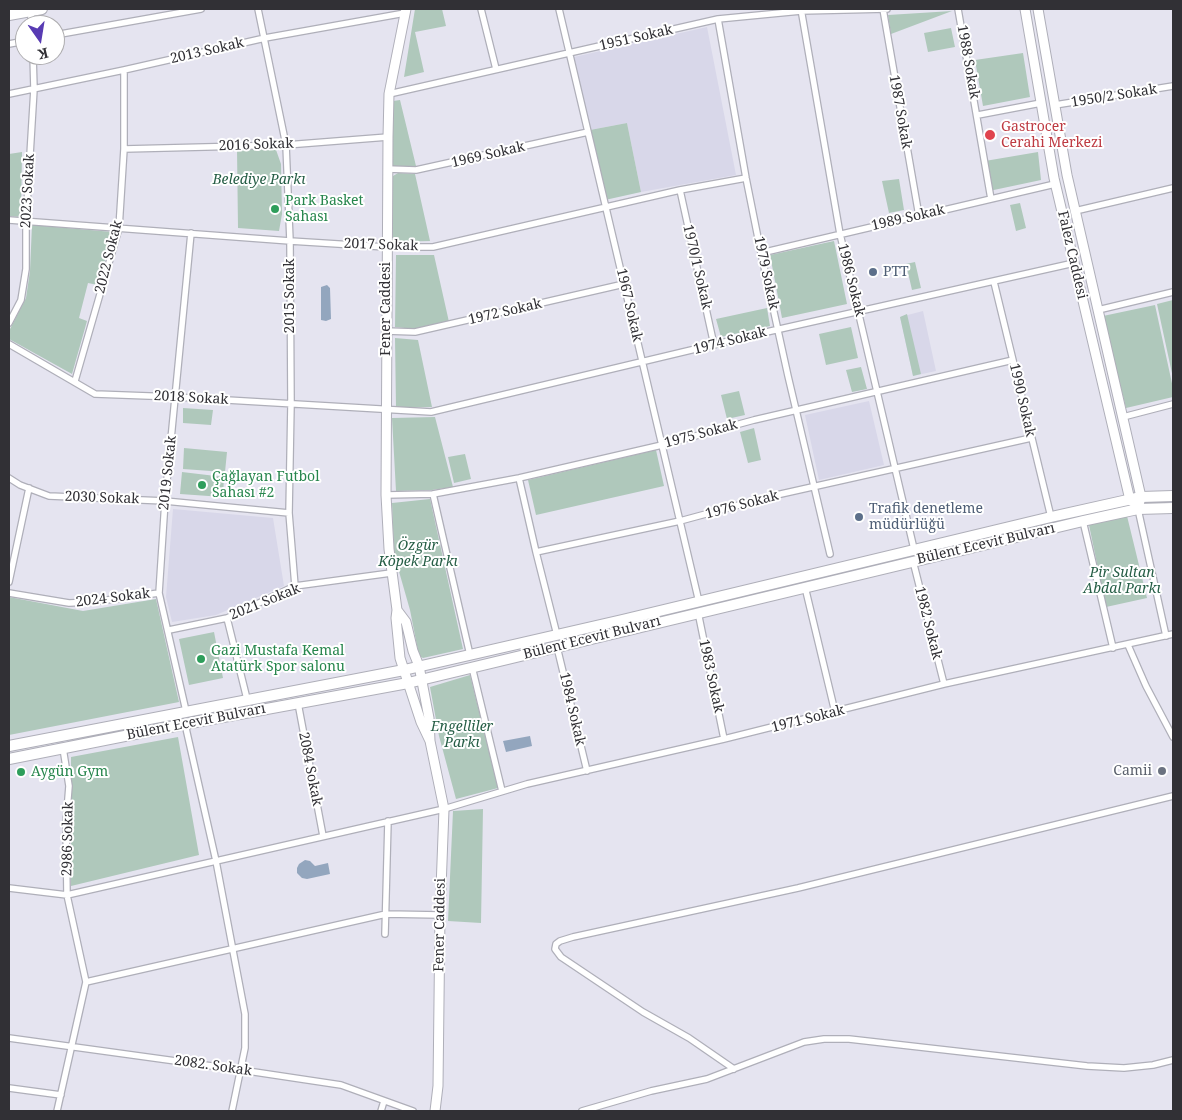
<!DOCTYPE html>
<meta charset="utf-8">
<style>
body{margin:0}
#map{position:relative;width:1182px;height:1120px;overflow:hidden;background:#e5e4f0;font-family:"Noto Serif",serif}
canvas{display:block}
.frame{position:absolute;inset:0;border:10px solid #313035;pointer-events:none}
.north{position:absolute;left:15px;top:15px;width:50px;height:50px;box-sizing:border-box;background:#fff;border:1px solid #adacae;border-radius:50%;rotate:167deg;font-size:14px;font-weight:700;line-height:20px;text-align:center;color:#313035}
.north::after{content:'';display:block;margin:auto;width:18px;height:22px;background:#583bb3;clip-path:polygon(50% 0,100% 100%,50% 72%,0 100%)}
</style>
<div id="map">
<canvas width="1182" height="1120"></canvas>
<div class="frame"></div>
<div class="north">K</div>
</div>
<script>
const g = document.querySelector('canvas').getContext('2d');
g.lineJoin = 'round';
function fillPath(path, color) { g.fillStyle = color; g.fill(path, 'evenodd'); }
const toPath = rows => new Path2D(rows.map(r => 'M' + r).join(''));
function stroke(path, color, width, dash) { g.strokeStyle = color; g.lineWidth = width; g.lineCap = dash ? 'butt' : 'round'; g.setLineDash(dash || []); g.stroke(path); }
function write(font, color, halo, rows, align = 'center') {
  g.font = font + ' "Noto Serif",serif'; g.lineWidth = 4; g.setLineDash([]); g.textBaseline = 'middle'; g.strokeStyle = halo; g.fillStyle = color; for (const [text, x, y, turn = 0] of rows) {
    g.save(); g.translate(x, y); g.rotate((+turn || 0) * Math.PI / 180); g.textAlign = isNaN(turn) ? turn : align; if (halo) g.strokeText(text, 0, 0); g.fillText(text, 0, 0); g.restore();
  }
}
fillPath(toPath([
 [707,27,736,175,641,192,627,123,590,130,574,57],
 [923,311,936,371,913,376,900,317],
 [869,401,884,465,819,480,805,415],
 [173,509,273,518,284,586,216,615,172,622,166,597]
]), '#d8d7e9');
fillPath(toPath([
 [415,9,442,9,446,26,415,32,424,72,404,77],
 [952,11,891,34,888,15],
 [951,28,955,47,928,52,924,33],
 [1023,53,1030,97,983,106,975,60],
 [400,100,416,166,393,166,393,101],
 [627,123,641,192,605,200,590,130],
 [275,147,281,164,282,214,279,231,238,228,237,149],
 [22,152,21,217,9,216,9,154],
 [1038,152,1041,180,989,191,985,161],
 [398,173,415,174,430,241,392,242,393,176],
 [899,179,904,210,889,213,882,181],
 [1020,203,1026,228,1016,231,1010,205],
 [32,225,113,232,98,285,88,283,79,318,87,321,72,374,9,339,9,331,26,298,30,271],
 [834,241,847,304,782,318,770,255],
 [396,255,434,255,449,322,414,329,395,327],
 [915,262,921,288,912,290,906,264],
 [1173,300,1173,378,1157,304],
 [1155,305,1173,388,1173,397,1126,408,1103,316],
 [767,308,770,326,721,337,716,319],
 [907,314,921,374,913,376,900,317],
 [851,327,858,358,826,365,819,334],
 [395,338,418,340,432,407,396,408],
 [861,367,867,389,852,392,846,370],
 [739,391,745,415,727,419,721,395],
 [183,408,213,410,211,425,183,423],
 [435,417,453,487,432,490,396,491,392,418],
 [754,428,761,460,748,463,740,432],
 [184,448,227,452,225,472,183,469],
 [656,450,664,486,536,515,528,480],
 [465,454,471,479,454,483,448,457],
 [182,472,224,477,223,497,180,494],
 [430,499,463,649,423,658,419,656,410,610,394,554,392,503],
 [1127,516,1147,598,1106,607,1089,525],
 [9,597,83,611,156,599,179,702,9,735],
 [214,632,223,678,189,685,179,639],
 [470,675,498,788,456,799,439,736,430,687],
 [178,737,199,855,71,886,71,757],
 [483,809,481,923,448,921,453,811]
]), '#afc8bb');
fillPath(toPath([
 [327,285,330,288,331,319,326,321,321,320,321,287],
 [530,736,532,746,506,752,503,741],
 [305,860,310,861,315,866,328,863,330,874,307,879,302,878,297,873,297,868,299,864]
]), '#93a6be');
const street = toPath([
 [258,9,286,145,290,241,291,404,289,513,295,586],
 [481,9,496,69],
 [559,9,699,602],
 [801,9,840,234,914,549],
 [883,9,919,216],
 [958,9,991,199],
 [31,11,31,25],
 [718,19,746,178,761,253,788,376,830,554],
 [55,35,201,9],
 [9,44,25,41],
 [9,94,124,70,265,38,405,13],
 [389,94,718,19,801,11,887,9],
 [1055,105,1173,86],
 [978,115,1041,103],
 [124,149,286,145,388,137],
 [387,169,416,170,588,132],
 [680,190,714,345],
 [1075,211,1173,188],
 [9,220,290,241,386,247,433,247,680,190,746,178],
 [761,253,1055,184],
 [994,282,1051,517],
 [1098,310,1173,292],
 [9,323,21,300,26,269,26,221,34,89,33,55],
 [386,331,415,332,624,284],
 [9,344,95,394,176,397,431,412,771,331,1074,263],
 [75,381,119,228,124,149,124,70],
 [1123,417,1173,404],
 [9,478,20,485,49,496,165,501,289,513],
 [519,478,536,552],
 [433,494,470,655],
 [386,495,433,494,519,478,662,445,754,420,1013,360],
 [1138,509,1166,636],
 [1083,521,1113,648],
 [913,561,944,684],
 [9,582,29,488],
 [805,587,835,712],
 [9,593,69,603,92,602,159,593],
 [698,612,724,739],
 [227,618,247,699],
 [169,630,227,618,295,586,391,573],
 [557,635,536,552,680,521,772,496,1031,438],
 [1128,645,1146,686,1173,737],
 [557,647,587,771],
 [472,667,502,791],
 [298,703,323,836],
 [186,711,159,593,165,501,191,233],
 [185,724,216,861,245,1014,245,1048,232,1111],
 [9,888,67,895,66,823,69,786,63,748],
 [440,915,386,914,86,982,67,895,444,809,527,784,724,739,944,684,1173,634],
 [385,934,388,821],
 [9,1038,241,1070,341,1085,413,1111],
 [734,1069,689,1038,643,1012,561,957,555,949,556,944,560,941,573,937,798,888,1173,796],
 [9,1088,61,1095],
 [57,1111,86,982],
 [381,1111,384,1101],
 [582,1111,651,1091,707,1079,804,1042,824,1039,849,1039,1087,1066,1124,1068,1153,1065,1173,1060]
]);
const secondary = toPath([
 [1025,9,1054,178,1130,500,1134,503],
 [1038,9,1067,175,1141,497,1138,509],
 [397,610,389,549,386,495,388,137,389,94,406,9],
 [397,610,406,622,413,651,419,666,429,718,430,741,421,722,400,658,396,618,397,610],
 [430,741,444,809,440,915,438,1086,435,1111]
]);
const primary = toPath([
 [9,15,42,9],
 [9,746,404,670,622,620,1051,517,1141,497,1173,496],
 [9,759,185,724,408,683,1083,521,1138,509,1173,508]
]);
stroke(street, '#afafb9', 8);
stroke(secondary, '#afafb9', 11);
stroke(primary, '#afafb9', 12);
stroke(street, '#fff', 5.5);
stroke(secondary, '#fff', 9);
stroke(primary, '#fff', 10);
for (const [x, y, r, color] of [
 [990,135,6,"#e0444e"],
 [275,209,5,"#2e9e5b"],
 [873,272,5,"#5c6f8a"],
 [202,485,5,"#2e9e5b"],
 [859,517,5,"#5c6f8a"],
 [201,659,5,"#2e9e5b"],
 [1162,771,5,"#6b7280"],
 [21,772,5,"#2e9e5b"]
]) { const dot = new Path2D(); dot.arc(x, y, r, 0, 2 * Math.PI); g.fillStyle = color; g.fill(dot); stroke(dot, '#fff', 2); }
write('14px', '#313035', '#fff', [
 ["1951 Sokak",636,38,-13],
 ["2013 Sokak",207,51,-13],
 ["1988 Sokak",968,62,80],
 ["1950/2 Sokak",1114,96,-9],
 ["1987 Sokak",900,112,80],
 ["2016 Sokak",256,145,-2],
 ["1969 Sokak",488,155,-13],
 ["2023 Sokak",28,191,-87],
 ["1989 Sokak",908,218,-13],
 ["2017 Sokak",381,245,2],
 ["Falez Caddesi",1072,255,77],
 ["2022 Sokak",109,257,-76],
 ["1970/1 Sokak",697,267,77],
 ["1979 Sokak",766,273,78],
 ["1986 Sokak",851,280,76],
 ["2015 Sokak",290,296,-90],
 ["1967 Sokak",629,305,77],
 ["Fener Caddesi",386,309,-90],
 ["1972 Sokak",505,312,-13],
 ["1974 Sokak",730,341,-14],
 ["2018 Sokak",191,398,3],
 ["1990 Sokak",1022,400,77],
 ["1975 Sokak",701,434,-15],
 ["2019 Sokak",168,473,-84],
 ["2030 Sokak",102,498,2],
 ["1976 Sokak",742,505,-15],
 ["Bülent Ecevit Bulvarı",986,544,-13],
 ["2024 Sokak",113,598,-7],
 ["2021 Sokak",265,602,-22],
 ["1982 Sokak",928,623,76],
 ["Bülent Ecevit Bulvarı",592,638,-14],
 ["1983 Sokak",711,676,78],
 ["1984 Sokak",572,709,77],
 ["1971 Sokak",808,719,-14],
 ["Bülent Ecevit Bulvarı",196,722,-11],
 ["2084 Sokak",310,769,79],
 ["2986 Sokak",68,839,-89],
 ["Fener Caddesi",440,925,-89],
 ["2082. Sokak",213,1066,8]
]);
write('14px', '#be3a42', '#fff', [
 ["Gastrocer",1001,127],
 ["Cerahi Merkezi",1001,143]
], 'left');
write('italic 14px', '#265e46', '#fff', [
 ["Belediye Parkı",259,180],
 ["Özgür",418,546],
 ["Köpek Parkı",418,562],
 ["Pir Sultan",1122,573],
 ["Abdal Parkı",1122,589],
 ["Engelliler",462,727],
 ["Parkı",462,743]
]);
write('14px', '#27864d', '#fff', [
 ["Park Basket",285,201],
 ["Sahası",285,217],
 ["Çağlayan Futbol",212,477],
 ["Sahası #2",212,493],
 ["Gazi Mustafa Kemal",211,651],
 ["Atatürk Spor salonu",211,667],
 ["Aygün Gym",31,772]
], 'left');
write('14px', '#4e5e75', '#fff', [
 ["PTT",883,272],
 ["Trafik denetleme",869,509],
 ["müdürlüğü",869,525]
], 'left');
write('14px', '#5b616d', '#fff', [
 ["Camii",1152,771]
], 'right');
</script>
